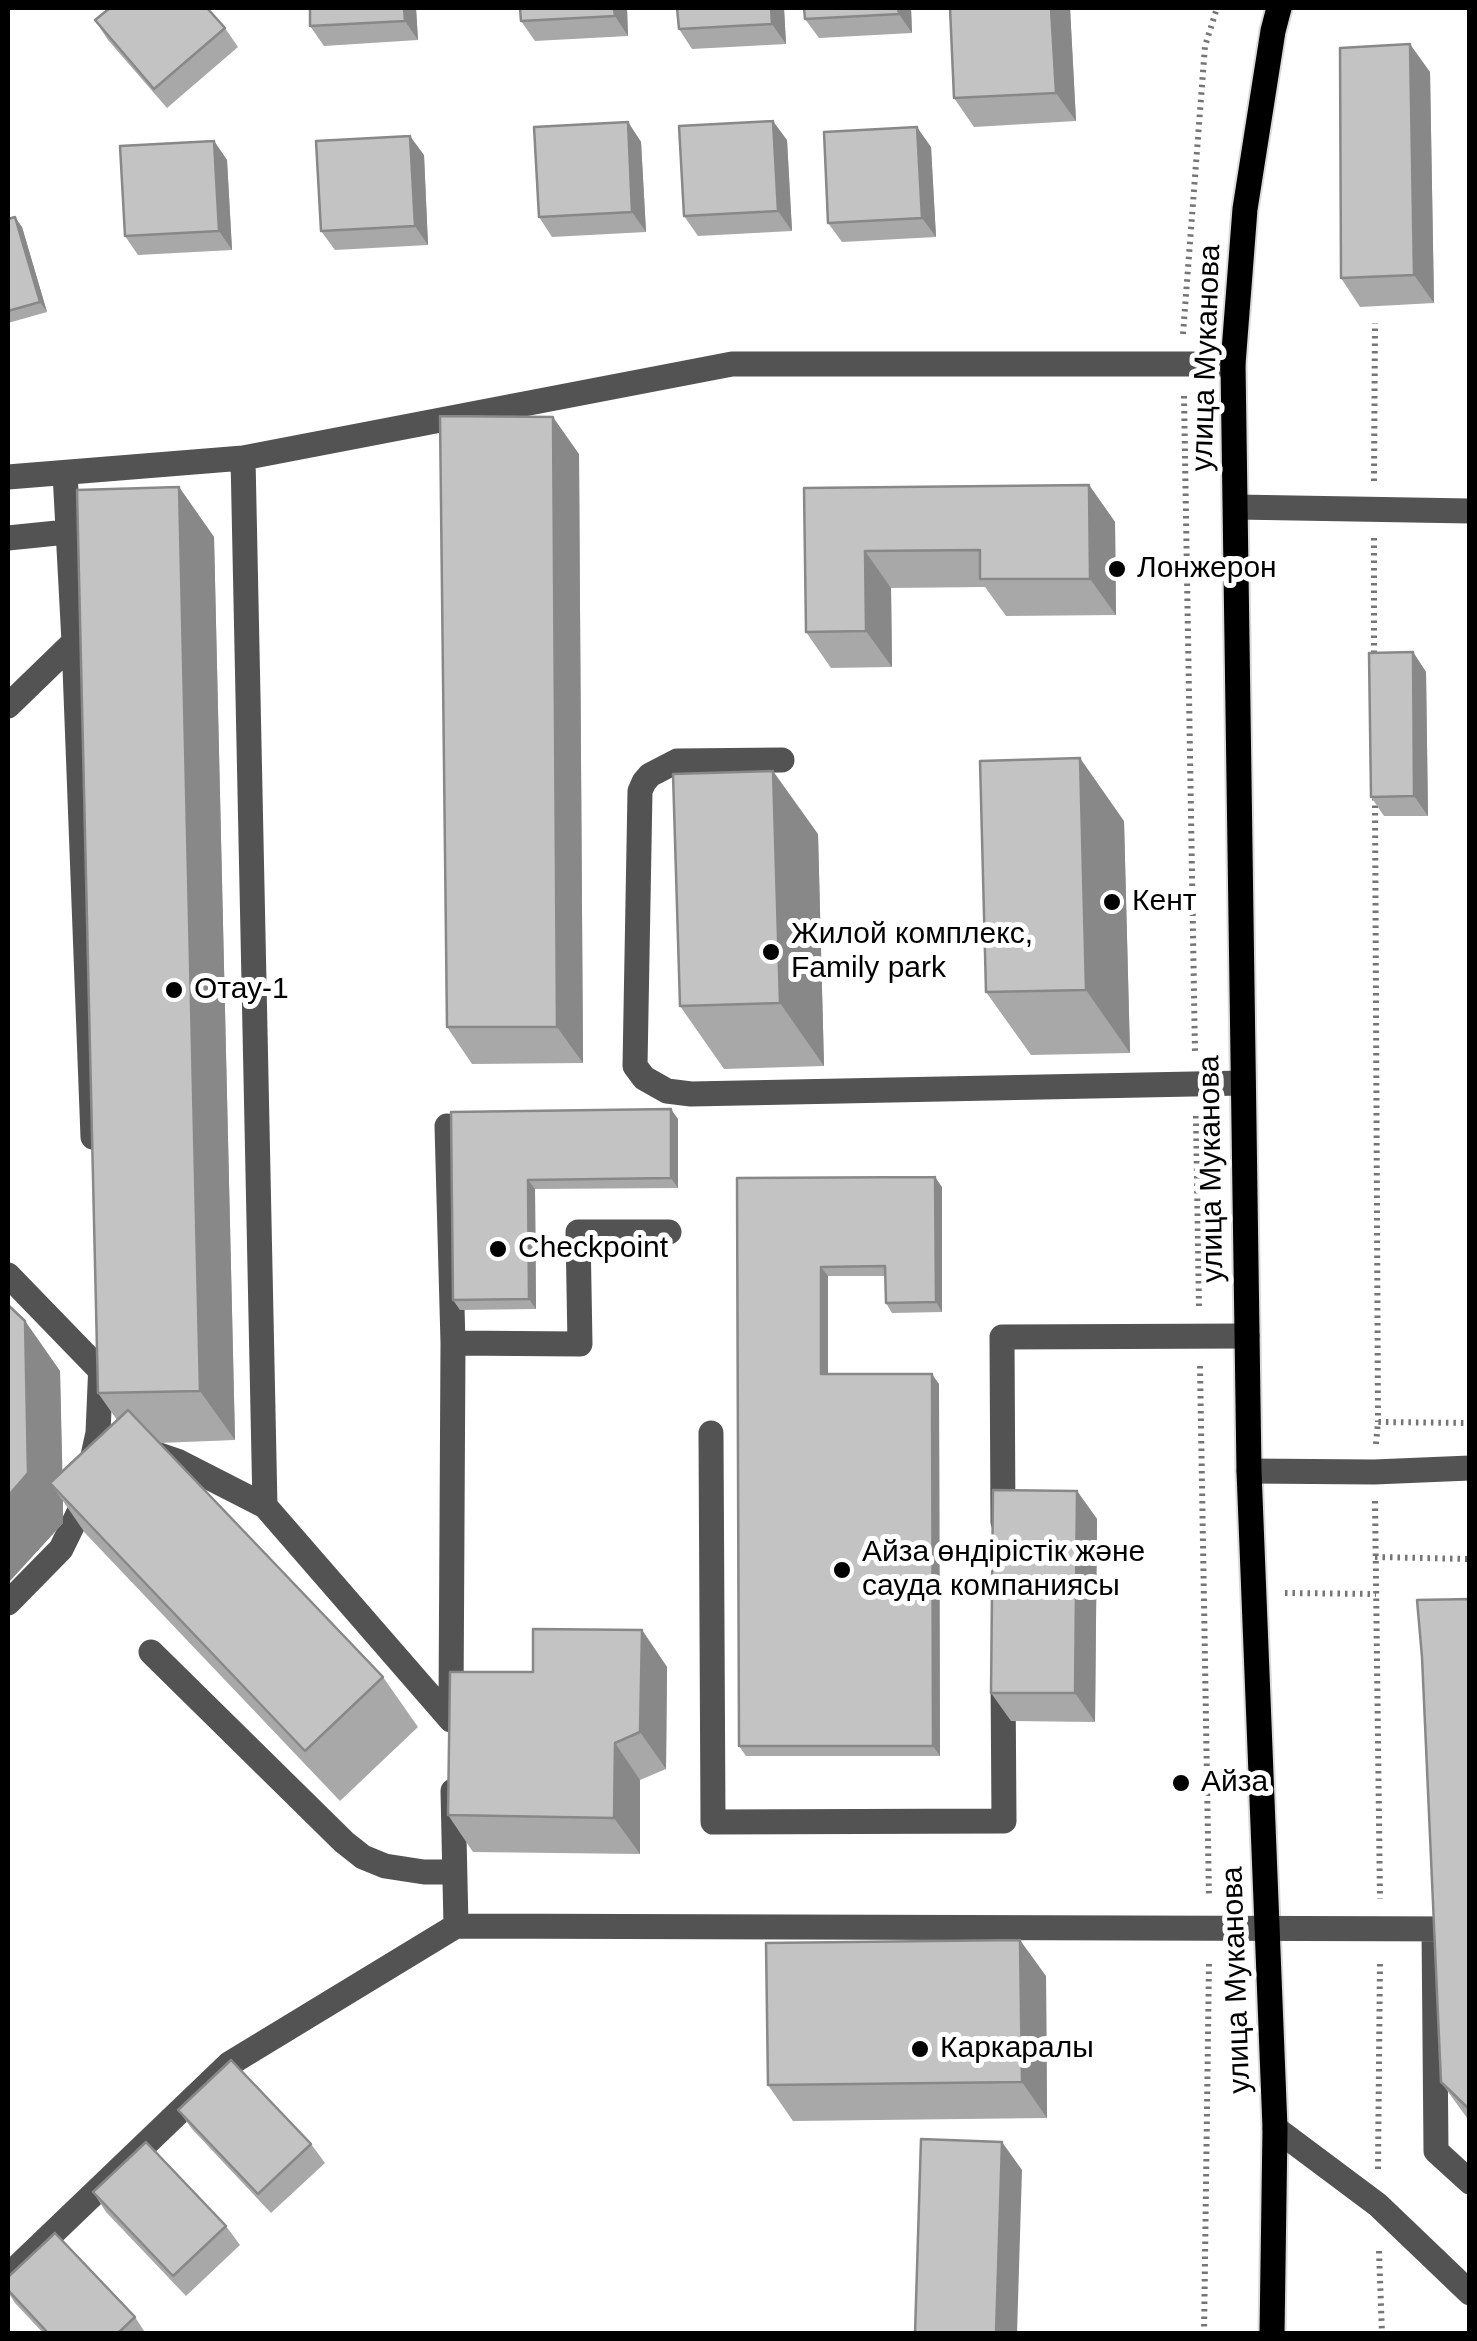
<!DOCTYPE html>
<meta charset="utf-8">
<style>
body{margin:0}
#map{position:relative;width:1477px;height:2341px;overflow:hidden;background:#fff;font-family:Arial,sans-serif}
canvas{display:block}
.frame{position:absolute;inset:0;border:10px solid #000;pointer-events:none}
</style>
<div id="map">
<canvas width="1477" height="2341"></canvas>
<div class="frame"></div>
</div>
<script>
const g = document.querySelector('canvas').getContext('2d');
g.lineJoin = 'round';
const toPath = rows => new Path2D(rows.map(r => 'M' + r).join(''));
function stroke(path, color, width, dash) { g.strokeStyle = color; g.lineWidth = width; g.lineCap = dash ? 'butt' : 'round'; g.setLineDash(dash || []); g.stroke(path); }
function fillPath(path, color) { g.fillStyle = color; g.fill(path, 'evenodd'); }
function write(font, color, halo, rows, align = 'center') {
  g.font = font + ' Arial,sans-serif'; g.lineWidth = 10; g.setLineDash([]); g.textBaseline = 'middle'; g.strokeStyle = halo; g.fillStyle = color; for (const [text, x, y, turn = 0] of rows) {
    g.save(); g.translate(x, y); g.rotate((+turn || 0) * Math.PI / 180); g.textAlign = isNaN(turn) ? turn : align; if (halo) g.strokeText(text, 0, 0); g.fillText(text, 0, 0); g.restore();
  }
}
const major = toPath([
 [1272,2334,1275,2128,1249,1471,1233,364,1245,209,1273,31,1279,8]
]);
stroke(major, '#dbdbdb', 29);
stroke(toPath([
 [1183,334,1205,46,1217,8],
 [1184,396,1195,1053],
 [1374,481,1375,323],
 [1374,538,1374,661],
 [1375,798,1378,1422],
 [1196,1116,1199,1308],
 [1200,1366,1209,1898],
 [1376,1444,1378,1422,1470,1423],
 [1375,1501,1380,1899],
 [1375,1557,1470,1559],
 [1285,1593,1376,1594],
 [1378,2169,1380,1961],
 [1379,2251,1382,2334],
 [1204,2334,1209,1961]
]), '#757575', 6, [2.5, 5]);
stroke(toPath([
 [243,458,265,1506],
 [65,473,74,642,93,1137],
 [8,477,243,458,732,364,1233,364],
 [1236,507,1470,511],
 [8,538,67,532],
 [8,706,74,642],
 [782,760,677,761,650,775,644,782,640,791,635,1066,644,1078,667,1091,691,1094,1243,1083],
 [447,1126,453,1343],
 [8,1275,102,1372],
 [711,1433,713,1822,1004,1821,1003,1677],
 [145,1450,177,1461,265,1506,451,1720],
 [1249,1471,1374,1472,1470,1468],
 [1003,1522,1002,1337,1247,1336],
 [8,1603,61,1549,82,1506,98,1433,101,1362],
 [151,1652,344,1842,363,1857,385,1866,424,1872,454,1872],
 [451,1706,453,1343,580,1344,578,1232,669,1232],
 [453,1791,456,1926],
 [1434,1929,1436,2151,1470,2182],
 [1275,2128,1378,2205,1470,2293],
 [8,2276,229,2064,456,1926,1470,1929]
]), '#535353', 25);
stroke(major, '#000', 25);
fillPath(toPath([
 [416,8,418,40,324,46,310,26],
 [520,8,627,8,628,36,535,41,521,21],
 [784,8,786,44,692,49,679,29],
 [804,8,911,8,912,33,819,38,805,19],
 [950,8,1070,8,1076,121,974,127,954,98],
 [95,20,225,28,238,47,167,108,108,40],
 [1430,72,1434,303,1360,307,1341,278],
 [628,122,641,142,646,232,552,237,539,217],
 [787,140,792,231,698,236,684,216],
 [214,141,227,160,232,250,138,255,125,236],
 [931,147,936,237,842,242,828,223],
 [424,155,428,245,335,250,321,231],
 [8,219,22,227,47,312,8,323],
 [579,454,583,1063,472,1064,447,1027],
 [1089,485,1115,522,1116,615,1006,616,985,587,891,588,892,667,831,668,806,632,804,488],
 [179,487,214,537,235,1440,159,1443,383,1677,418,1727,340,1801,85,1533,63,1501,63,1523,8,1583,25,1321,60,1371,62,1472,117,1420,98,1393],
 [1413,652,1426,672,1428,816,1384,816,1371,797],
 [1124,821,1130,1053,1031,1055,986,992],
 [818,834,824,1066,724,1069,680,1006],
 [451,1112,678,1119,678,1188,535,1189,536,1309,460,1310,453,1300],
 [737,1178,942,1187,942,1312,892,1313,886,1303,885,1276,828,1276,828,1374,939,1384,940,1756,746,1756,739,1746],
 [1077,1491,1097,1519,1095,1722,1011,1721,991,1693],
 [1470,1599,1470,2122,1441,2082],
 [642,1630,667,1667,666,1769,640,1780,640,1854,473,1852,448,1815,533,1672],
 [1046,1976,1047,2118,793,2121,768,2085],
 [178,2110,311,2144,325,2163,271,2213,192,2129],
 [93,2192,226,2226,240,2245,186,2296,106,2212],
 [8,2277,135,2317,146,2334,44,2334,15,2303,8,2292]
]), '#a8a8a8');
fillPath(toPath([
 [404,8,416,8,418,40,405,21],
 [614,8,627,8,628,36,615,16],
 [771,8,784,8,786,44,772,24],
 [898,8,911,8,912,33,899,14],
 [1051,8,1070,8,1076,121,1056,93],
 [1410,44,1430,72,1434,303,1414,275],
 [773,121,787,140,792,231,778,211],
 [628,122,641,142,646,232,632,212],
 [917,127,931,147,936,237,922,218],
 [410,136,424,155,428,245,415,226],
 [214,141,227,160,232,250,219,231],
 [15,217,22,227,47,312,40,302],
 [553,417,579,454,583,1063,557,1027],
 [1089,485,1115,522,1116,615,1090,579],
 [179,487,214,537,235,1440,200,1391],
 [865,551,891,588,892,667,866,631],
 [1413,652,1426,672,1428,816,1414,796],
 [1080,758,1124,821,1130,1053,1086,990],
 [773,771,818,834,824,1066,780,1003],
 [671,1109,678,1119,678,1188,671,1178],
 [935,1177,942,1187,942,1312,936,1302],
 [528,1180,535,1189,536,1309,529,1299],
 [821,1267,828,1276,828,1384,821,1374],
 [25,1321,60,1371,63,1496,50,1483,63,1501,63,1523,8,1583,8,1496],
 [932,1374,939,1384,940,1756,933,1746],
 [1077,1491,1097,1519,1095,1722,1075,1693],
 [642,1630,667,1667,666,1769,640,1732],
 [615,1743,640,1780,640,1854,614,1818],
 [1020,1940,1046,1976,1047,2118,1022,2082],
 [1002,2142,1022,2170,1017,2334,996,2334]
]), '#888');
const building = toPath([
 [110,8,207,8,225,28,154,89,95,20,110,8],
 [310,8,404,8,405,21,310,26,310,8],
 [520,8,614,8,615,16,521,21,520,8],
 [677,8,771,8,772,24,679,29,677,8],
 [804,8,898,8,899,14,805,19,804,8],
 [950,8,1051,8,1056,93,954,98,950,8],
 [1410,44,1414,275,1341,278,1340,48,1410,44],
 [773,121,778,211,684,216,679,126,773,121],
 [628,122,632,212,539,217,534,127,628,122],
 [917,127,922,218,828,223,824,132,917,127],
 [410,136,415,226,321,231,316,141,410,136],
 [214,141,219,231,125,236,120,146,214,141],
 [15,217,40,302,8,311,8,219,15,217],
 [440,416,553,417,557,1027,447,1027,440,416],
 [1089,485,1090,579,980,579,980,550,865,551,866,631,806,632,804,488,1089,485],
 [179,487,200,1391,98,1393,77,490,179,487],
 [1413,652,1414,796,1371,797,1369,653,1413,652],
 [1080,758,1086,990,986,992,980,761,1080,758],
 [773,771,780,1003,680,1006,673,774,773,771],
 [671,1109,671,1178,528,1180,529,1299,453,1300,451,1112,671,1109],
 [935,1177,936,1302,886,1303,885,1266,821,1267,821,1374,932,1374,933,1746,739,1746,737,1178,935,1177],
 [8,1305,25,1321,28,1473,8,1496,8,1305],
 [128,1410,383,1677,305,1751,50,1483,128,1410],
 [993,1490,1077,1491,1075,1693,991,1693,993,1490],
 [1470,1599,1470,2110,1441,2082,1422,1657,1417,1600,1470,1599],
 [533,1629,642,1630,640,1732,615,1743,614,1818,448,1815,450,1672,533,1672,533,1629],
 [1020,1940,1022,2082,768,2085,766,1943,1020,1940],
 [231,2060,311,2144,258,2194,178,2110,231,2060],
 [921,2139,1002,2142,996,2334,915,2334,921,2139],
 [146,2142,226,2226,173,2276,93,2192,146,2142],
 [55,2233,135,2317,117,2334,49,2334,8,2290,8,2277,55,2233]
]);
fillPath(building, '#c3c3c3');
stroke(building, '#888', 2.5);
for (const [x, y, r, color] of [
 [1117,569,10,"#000"],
 [1112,902,10,"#000"],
 [771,952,10,"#000"],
 [174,990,10,"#000"],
 [498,1249,10,"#000"],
 [842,1570,10,"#000"],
 [1181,1783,10,"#000"],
 [920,2049,10,"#000"]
]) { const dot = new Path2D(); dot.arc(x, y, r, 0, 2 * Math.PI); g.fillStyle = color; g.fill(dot); stroke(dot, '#fff', 4); }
write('30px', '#000', '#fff', [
 ["улица Муканова",1207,358,-88],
 ["улица Муканова",1212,1169,-91],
 ["улица Муканова",1237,1980,-92]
]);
write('30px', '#000', '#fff', [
 ["Лонжерон",1137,569],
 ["Кент",1132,902],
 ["Жилой комплекс,",791,935],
 ["Family park",791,969],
 ["Отау-1",194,990],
 ["Checkpoint",518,1249],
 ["Айза өндірістік және",862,1553],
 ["сауда компаниясы",862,1587],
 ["Айза",1201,1783],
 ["Каркаралы",940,2049]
], 'left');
</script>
